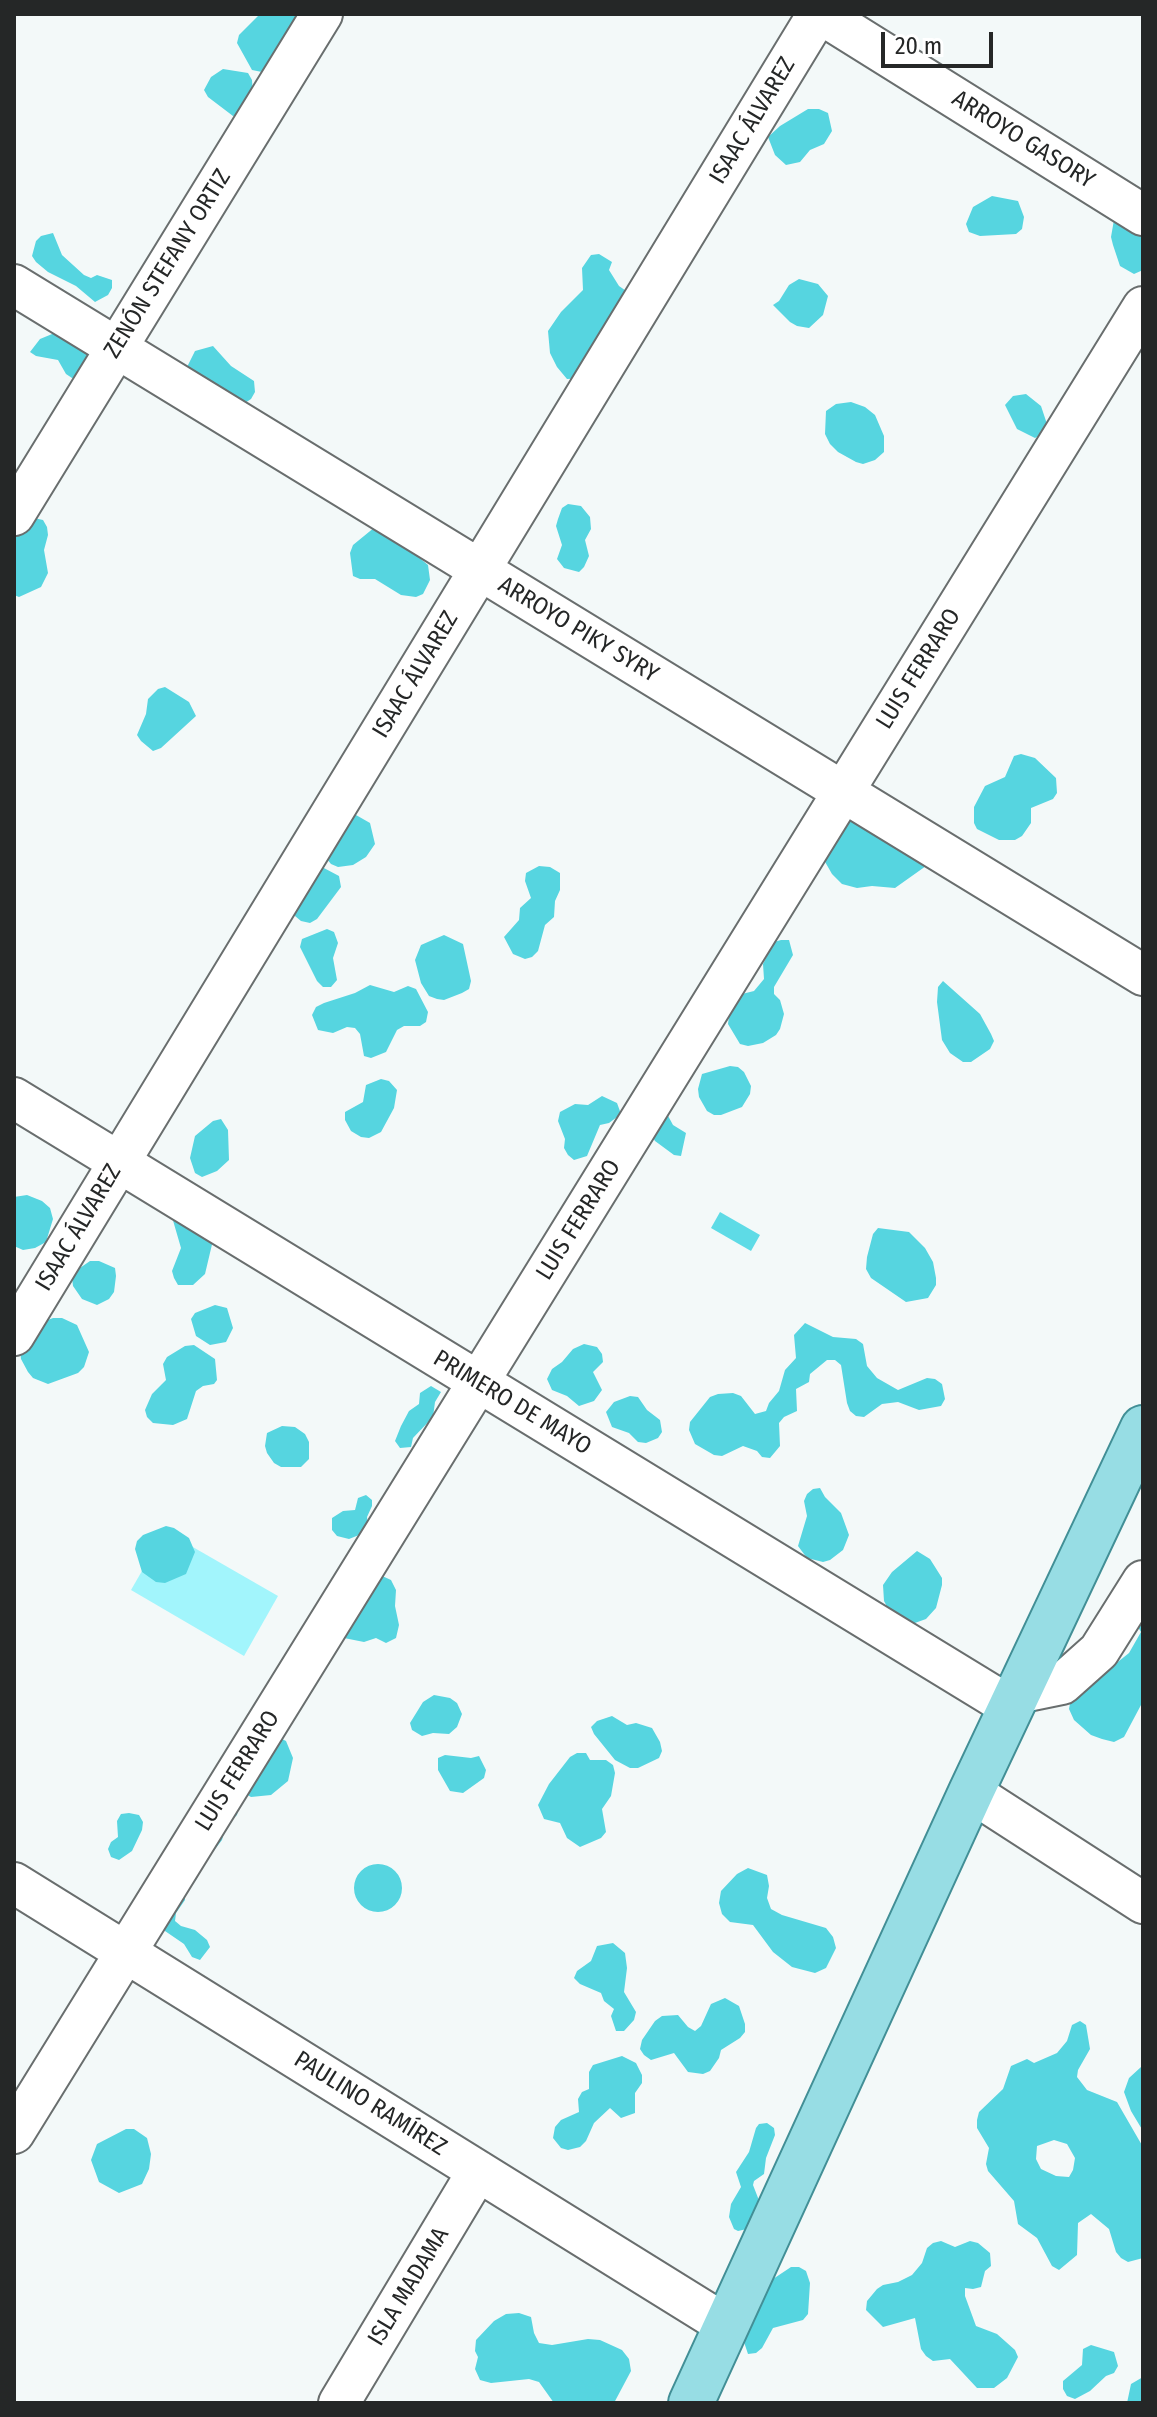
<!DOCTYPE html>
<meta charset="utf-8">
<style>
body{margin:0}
#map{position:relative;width:1157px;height:2417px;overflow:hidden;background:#f3f9f9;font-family:"Fira Sans Condensed",sans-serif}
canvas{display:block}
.frame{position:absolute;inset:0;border:16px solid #252727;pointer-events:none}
.scale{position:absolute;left:881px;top:32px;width:112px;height:36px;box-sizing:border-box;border:4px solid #252727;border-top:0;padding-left:10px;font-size:24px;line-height:28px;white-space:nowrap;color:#252727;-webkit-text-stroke:6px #fff;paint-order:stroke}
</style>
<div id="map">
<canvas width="1157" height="2417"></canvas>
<div class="frame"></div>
<div class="scale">20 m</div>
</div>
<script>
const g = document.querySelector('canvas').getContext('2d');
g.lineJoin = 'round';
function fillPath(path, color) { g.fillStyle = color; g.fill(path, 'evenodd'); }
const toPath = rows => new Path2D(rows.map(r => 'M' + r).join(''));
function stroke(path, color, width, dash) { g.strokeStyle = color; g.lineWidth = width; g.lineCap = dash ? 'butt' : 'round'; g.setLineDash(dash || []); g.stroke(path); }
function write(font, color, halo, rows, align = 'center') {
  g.font = font + ' "Fira Sans Condensed",sans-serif'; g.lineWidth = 6; g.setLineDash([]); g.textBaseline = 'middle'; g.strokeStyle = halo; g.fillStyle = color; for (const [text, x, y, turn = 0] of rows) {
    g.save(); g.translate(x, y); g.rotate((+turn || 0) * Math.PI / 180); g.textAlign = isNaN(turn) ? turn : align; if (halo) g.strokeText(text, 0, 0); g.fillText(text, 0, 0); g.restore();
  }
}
fillPath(toPath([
 [165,1531,278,1596,244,1656,131,1590]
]), '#a2f5fc');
fillPath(toPath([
 [260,14,315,14,267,73,252,70,237,43,239,35],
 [223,69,248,73,252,80,253,95,241,115,233,116,208,97,204,90,211,77],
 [808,109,819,109,828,113,832,131,824,144,810,150,800,162,786,165,775,155,768,137,780,126],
 [992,196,1018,201,1024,217,1022,229,1016,234,980,236,969,232,966,224,973,207],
 [1115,214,1143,218,1143,270,1134,274,1120,266,1113,245,1111,237],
 [53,233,62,255,84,275,91,278,97,275,112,280,112,288,108,295,95,302,76,286,48,272,36,262,32,256,36,241,41,236],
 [599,254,612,262,609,270,619,286,632,295,591,378,567,379,557,367,550,353,548,331,561,312,583,290,582,268,591,255],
 [799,279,818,284,828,296,823,315,809,328,797,326,790,322,773,305,779,301,789,285],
 [57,332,89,352,91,359,79,377,72,378,66,374,58,360,36,356,30,352,40,339],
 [213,346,231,366,254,381,255,392,251,399,245,403,188,373,188,365,195,351],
 [1026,394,1041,406,1047,424,1042,434,1035,438,1017,429,1005,405,1013,396],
 [851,402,865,407,875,415,884,436,884,452,875,460,863,464,856,462,838,452,830,444,825,434,826,411,836,404],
 [568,504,581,506,590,517,591,529,585,540,589,556,584,567,579,572,564,568,557,559,562,545,556,526,558,519,562,508],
 [34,518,43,520,47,527,48,535,44,550,48,573,41,587,19,597,14,595,14,526],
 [375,527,398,540,428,565,430,580,423,594,416,597,401,595,375,579,360,579,353,576,350,553,353,545],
 [165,687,189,702,196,716,161,748,153,751,141,741,137,735,146,714,148,699,158,689],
 [1021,754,1035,758,1056,778,1057,793,1053,799,1031,808,1031,823,1022,836,1015,840,999,840,977,829,974,823,974,807,985,786,1005,777,1014,756],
 [850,810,929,859,926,866,895,888,872,886,857,888,842,884,832,874,824,860],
 [348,815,356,815,370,823,375,844,366,857,353,865,338,867,331,864,326,858],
 [539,866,550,867,560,873,560,890,555,901,554,917,545,925,538,951,532,957,525,959,513,954,504,937,519,920,520,908,531,898,525,881,526,873],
 [322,867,339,876,341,887,317,919,310,923,301,921,289,911],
 [327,929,334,932,338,943,333,958,337,980,331,987,323,987,317,981,300,947,302,939],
 [444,935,463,944,471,981,469,989,462,993,444,1000,437,999,429,996,421,983,415,960,421,945],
 [781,940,789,940,793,955,774,987,774,994,780,1000,784,1014,780,1029,776,1035,763,1043,748,1046,740,1044,728,1024,729,1016,738,995,754,991,764,979,763,964,774,942],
 [943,981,980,1014,991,1034,994,1041,990,1049,971,1062,963,1062,950,1053,942,1040,937,1002,938,987],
 [370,985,394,992,408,986,416,989,428,1012,426,1022,420,1026,404,1026,397,1030,386,1052,371,1058,364,1056,360,1034,355,1028,347,1027,333,1033,318,1030,312,1015,316,1007,324,1003,355,993],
 [730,1066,738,1067,744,1072,751,1086,750,1094,742,1107,721,1115,714,1115,707,1111,699,1097,698,1089,702,1074],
 [381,1079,389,1081,397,1090,394,1108,381,1132,369,1138,361,1137,351,1131,345,1120,345,1112,363,1102,366,1085],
 [602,1096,617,1103,621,1114,609,1123,600,1125,587,1156,574,1160,568,1155,564,1148,565,1139,558,1121,560,1112,575,1104,588,1105],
 [666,1112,673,1125,686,1133,681,1156,674,1155,655,1141,651,1134],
 [221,1119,228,1130,229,1160,217,1171,202,1177,195,1173,190,1158,195,1136,213,1121],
 [27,1195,42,1201,50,1208,53,1219,46,1242,35,1248,23,1250,14,1246,14,1197],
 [172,1217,214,1236,205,1274,193,1285,178,1285,174,1278,172,1271,181,1248],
 [878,1228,909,1232,925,1248,933,1262,936,1278,936,1285,928,1298,906,1302,871,1278,866,1269,867,1257,873,1234],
 [90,1261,99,1261,115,1268,116,1276,114,1292,109,1299,97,1305,82,1299,73,1286,72,1278,77,1270],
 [215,1305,227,1308,233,1328,226,1342,210,1345,196,1336,191,1319,195,1313],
 [53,1318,62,1318,77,1325,89,1352,84,1367,78,1373,48,1384,33,1378,28,1372,21,1359,20,1350,37,1324],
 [805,1323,833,1337,856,1339,863,1344,867,1366,877,1378,898,1390,927,1378,935,1379,942,1384,945,1399,941,1406,919,1410,898,1402,882,1404,864,1417,856,1416,850,1411,847,1403,841,1365,835,1360,827,1360,810,1374,809,1382,796,1389,797,1411,784,1417,779,1423,780,1446,770,1458,762,1457,757,1451,743,1446,722,1456,714,1455,695,1444,689,1430,690,1422,710,1397,718,1394,733,1393,741,1396,755,1414,766,1411,769,1403,779,1391,785,1370,796,1358,794,1335],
 [584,1344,597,1347,602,1354,603,1362,593,1372,602,1390,594,1401,579,1406,567,1396,552,1390,547,1379,552,1369,562,1362,573,1349],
 [194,1345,215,1359,217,1380,214,1384,203,1386,196,1391,187,1419,173,1425,153,1423,147,1417,145,1410,152,1394,166,1380,163,1364,167,1357,185,1346],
 [431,1386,441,1392,435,1402,433,1417,413,1438,411,1447,400,1448,395,1441,401,1426,409,1411,419,1404,420,1393],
 [630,1396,638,1397,647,1410,660,1420,662,1432,658,1438,646,1443,638,1442,629,1433,612,1427,606,1412,614,1402],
 [282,1426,295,1427,305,1434,309,1442,309,1459,301,1467,281,1467,274,1463,267,1453,265,1446,267,1433],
 [820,1488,825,1497,841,1513,849,1535,843,1550,830,1560,823,1562,807,1558,798,1546,807,1516,804,1501,807,1494,813,1489],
 [366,1495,372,1500,372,1506,367,1517,368,1525,364,1533,349,1539,337,1536,332,1530,332,1518,343,1511,355,1510,358,1498],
 [166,1526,174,1528,189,1538,195,1552,186,1574,165,1583,156,1582,142,1572,135,1549,137,1541,143,1535],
 [917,1551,930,1559,942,1578,942,1585,936,1608,926,1619,912,1624,891,1614,884,1601,883,1585,892,1572],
 [380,1575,391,1580,396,1590,395,1606,399,1625,396,1638,386,1643,376,1638,364,1642,344,1638,341,1635],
 [1143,1586,1141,1705,1124,1737,1114,1742,1102,1739,1091,1735,1074,1720,1069,1709,1071,1698,1077,1687,1109,1669,1129,1653,1141,1632,1135,1622],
 [434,1695,450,1698,457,1703,462,1714,457,1727,449,1734,433,1733,422,1736,412,1730,410,1723,423,1702],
 [612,1716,627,1725,636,1723,652,1728,660,1742,662,1751,659,1758,638,1768,630,1768,615,1760,594,1734,591,1727,597,1721],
 [278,1737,286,1741,293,1758,288,1781,271,1795,251,1797,244,1793],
 [577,1753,586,1753,590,1760,606,1760,613,1765,615,1773,611,1796,602,1809,606,1832,601,1838,580,1847,567,1838,560,1823,544,1819,538,1805,549,1784,570,1757],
 [445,1755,471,1758,479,1756,486,1770,484,1778,463,1793,450,1791,438,1770,438,1758],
 [240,1800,237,1815,226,1825,222,1840,202,1866,196,1880,185,1892,185,1900,176,1913,175,1921,181,1926,195,1930,207,1940,210,1947,200,1960,192,1957,184,1944,165,1931,161,1924],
 [129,1813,139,1815,143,1822,142,1830,132,1851,119,1860,111,1857,108,1849,111,1842,118,1837,117,1821,121,1814],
 '354 1888a24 24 0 1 1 48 0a24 24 0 1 1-48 0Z',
 [748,1868,767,1875,769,1886,767,1898,771,1909,782,1915,826,1928,833,1937,836,1948,826,1968,815,1973,792,1967,773,1952,753,1925,730,1922,722,1914,719,1903,721,1891,737,1874],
 [613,1943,625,1953,627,1968,624,1992,636,2012,634,2020,624,2031,616,2031,611,2016,614,2009,604,2001,601,1993,580,1984,574,1978,577,1971,591,1961,597,1946],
 [725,1998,739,2006,745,2024,745,2032,740,2038,721,2050,719,2058,710,2071,703,2074,688,2072,674,2053,651,2060,644,2055,640,2049,642,2040,655,2021,662,2016,678,2015,688,2027,695,2031,701,2026,711,2004],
 [1080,2021,1086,2025,1090,2049,1078,2070,1077,2077,1087,2090,1117,2102,1143,2147,1143,2258,1128,2262,1121,2258,1116,2252,1109,2229,1091,2214,1078,2223,1077,2255,1059,2270,1052,2266,1037,2238,1018,2224,1014,2201,988,2171,986,2164,989,2148,977,2128,977,2120,979,2112,1003,2089,1011,2066,1027,2059,1034,2063,1057,2053,1067,2041,1072,2025],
 [1054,2140,1067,2144,1075,2158,1073,2170,1069,2177,1056,2176,1041,2169,1036,2159,1037,2146],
 [622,2056,636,2063,642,2075,642,2083,635,2093,635,2113,621,2118,610,2108,594,2123,586,2141,580,2147,568,2150,561,2148,553,2138,555,2127,561,2120,579,2112,578,2099,582,2092,589,2089,589,2072,593,2065],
 [1141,2067,1143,2068,1143,2131,1131,2111,1124,2092,1129,2078],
 [767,2123,774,2128,775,2135,766,2158,764,2174,754,2181,753,2185,760,2203,747,2229,738,2231,734,2229,729,2217,731,2204,741,2187,736,2172,749,2152,756,2128,759,2124],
 [126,2129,134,2129,147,2138,151,2154,149,2169,142,2184,119,2193,99,2182,91,2160,97,2144],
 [941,2241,955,2247,970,2241,978,2243,990,2253,991,2266,985,2271,981,2287,973,2289,965,2288,965,2296,976,2326,997,2334,1015,2350,1018,2357,1007,2378,994,2388,977,2388,950,2359,933,2361,926,2356,921,2349,915,2318,883,2327,866,2310,867,2301,877,2289,883,2285,898,2282,912,2275,922,2263,927,2248,933,2243],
 [791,2267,799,2267,806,2271,810,2283,808,2314,803,2320,773,2328,762,2348,756,2353,748,2354,743,2339,770,2281],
 [519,2313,531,2317,534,2333,539,2343,552,2345,588,2339,600,2340,622,2350,629,2359,631,2371,614,2403,554,2403,539,2382,529,2379,491,2383,480,2380,475,2369,478,2357,475,2351,476,2340,494,2321,506,2314],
 [1091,2345,1114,2352,1118,2366,1114,2373,1106,2376,1090,2391,1075,2399,1067,2396,1063,2389,1063,2381,1082,2365,1083,2349],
 [1143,2377,1143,2403,1127,2403,1131,2384]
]), '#56d5e0');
fillPath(toPath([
 [720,1212,760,1235,751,1251,711,1228]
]), '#5edbe6');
const minor = toPath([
 [821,14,1143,215],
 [14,285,1143,975],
 [14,515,322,14],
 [14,1098,1011,1707],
 [14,1335,818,14],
 [1018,1693,1062,1684,1099,1651,1143,1581],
 [971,1792,1143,1903],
 [14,1883,726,2325],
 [14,2133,1143,307],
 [339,2403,478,2171]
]);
const major = toPath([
 [691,2403,971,1792,1143,1428]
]);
stroke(minor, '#696e6e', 44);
stroke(major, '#428f96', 48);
stroke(minor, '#fff', 40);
stroke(major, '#97dde4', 44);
write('24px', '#252727', '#fff', [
 ["ISAAC ÁLVAREZ",753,121,-59],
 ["ARROYO GASORY",1023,140,32],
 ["ZENÓN STEFANY ORTIZ",168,264,-58],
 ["ARROYO PIKY SYRY",578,630,31],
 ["LUIS FERRARO",919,669,-58],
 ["ISAAC ÁLVAREZ",416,675,-59],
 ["LUIS FERRARO",579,1220,-58],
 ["ISAAC ÁLVAREZ",79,1228,-59],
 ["PRIMERO DE MAYO",512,1403,31],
 ["LUIS FERRARO",238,1771,-58],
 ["PAULINO RAMÍREZ",370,2104,32],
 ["ISLA MADAMA",409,2287,-59]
]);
</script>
